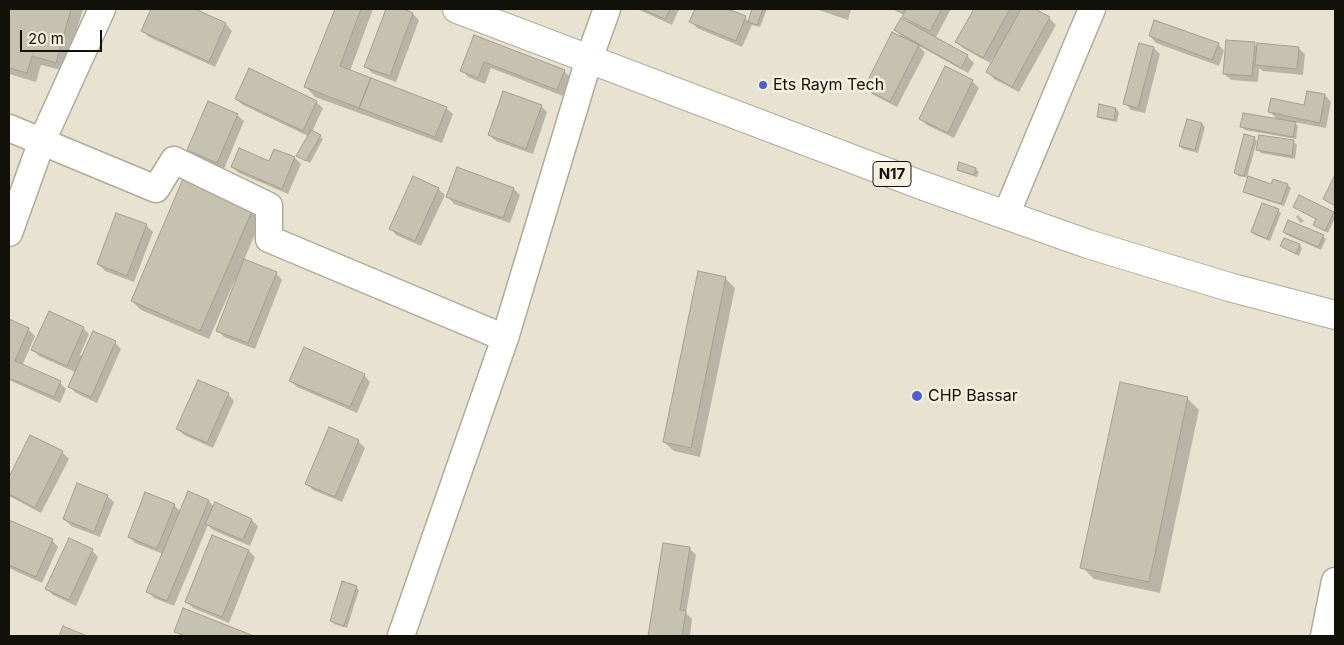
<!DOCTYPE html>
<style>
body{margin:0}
#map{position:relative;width:1344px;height:645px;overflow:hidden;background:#e7e3d0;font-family:Inter,sans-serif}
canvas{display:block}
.frame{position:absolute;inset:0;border:10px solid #111009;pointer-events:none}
.scale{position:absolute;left:20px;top:30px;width:82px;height:22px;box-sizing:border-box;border:2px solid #111009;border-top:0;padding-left:6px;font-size:15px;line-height:18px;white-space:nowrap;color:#111009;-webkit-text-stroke:4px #f4f0dd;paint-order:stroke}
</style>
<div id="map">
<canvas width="1344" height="645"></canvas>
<div class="frame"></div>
<div class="scale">20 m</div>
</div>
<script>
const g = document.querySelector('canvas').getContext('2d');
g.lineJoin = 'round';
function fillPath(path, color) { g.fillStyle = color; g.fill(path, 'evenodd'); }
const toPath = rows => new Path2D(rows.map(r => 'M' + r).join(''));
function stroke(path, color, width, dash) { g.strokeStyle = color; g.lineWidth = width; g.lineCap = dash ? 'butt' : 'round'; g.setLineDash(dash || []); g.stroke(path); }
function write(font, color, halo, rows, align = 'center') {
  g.font = font + ' Inter,sans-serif'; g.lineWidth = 5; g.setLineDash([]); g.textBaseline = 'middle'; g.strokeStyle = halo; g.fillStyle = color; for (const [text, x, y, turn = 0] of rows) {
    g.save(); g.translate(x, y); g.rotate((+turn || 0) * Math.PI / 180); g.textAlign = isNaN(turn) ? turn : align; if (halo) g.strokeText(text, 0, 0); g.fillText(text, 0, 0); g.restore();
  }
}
fillPath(toPath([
 [9,9,83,9,65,71,41,65,36,82,9,74],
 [153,9,192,9,226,24,232,31,215,67,149,37,143,31],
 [336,9,373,9,350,71,446,108,453,114,442,143,315,97,306,87],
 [387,9,399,9,413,14,419,20,396,82,372,73,366,66],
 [637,9,679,9,672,25],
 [696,9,724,9,745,18,749,22,754,9,767,9,760,27,752,25,742,47,697,28,691,21],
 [816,9,851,9,848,20],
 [892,9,951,9,935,39,967,56,974,63,968,73,919,46,925,53,897,107,872,94,865,88,904,39,896,30,911,24,904,15],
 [975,9,1032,9,1049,18,1056,25,1019,92,994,79,988,72,996,58,994,56,990,63,963,48,957,42],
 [475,36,564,71,570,77,563,96,491,68,485,84,468,77,462,70],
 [1150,36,1218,44,1224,51,1219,66,1156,43],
 [1254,44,1258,48,1298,48,1305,54,1303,75,1263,71,1259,68,1258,82,1231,80,1224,74],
 [1154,48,1160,54,1145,113,1131,110,1125,103],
 [972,81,979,88,954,138,927,125,921,119],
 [1308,92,1325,95,1331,102,1326,128,1294,122,1298,126,1296,139,1245,130,1242,127,1278,120,1270,112,1305,106],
 [236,99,316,102,323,108,312,132,323,139,310,163,298,156,308,136,243,105],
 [541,106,547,112,533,154,496,141,489,135],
 [1116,109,1119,112,1117,122,1101,119,1098,116],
 [237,115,244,121,224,169,194,156,188,150],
 [1188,120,1202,124,1205,127,1198,153,1183,149,1180,146],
 [1254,138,1257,141,1247,177,1272,185,1288,185,1291,188,1284,206,1247,194,1244,191,1249,178,1238,176,1235,172],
 [1294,142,1297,145,1295,159,1261,153,1258,150],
 [295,158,301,164,288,194,239,173,232,167],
 [958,169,976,169,979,172,977,177,961,172],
 [438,189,445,195,421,246,396,235,390,228],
 [514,189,520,195,510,223,454,204,448,197],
 [1294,207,1333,213,1335,218,1328,233,1315,225,1317,220],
 [252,210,261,220,244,260,276,273,282,280,255,349,224,337,218,330,237,281,235,280,209,339,141,310,132,301],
 [1278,210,1281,213,1270,241,1255,235,1252,232],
 [1298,215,1304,221,1301,223,1296,217],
 [146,225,153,232,134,282,105,271,98,264],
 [1284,232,1323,236,1326,239,1321,250,1287,235],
 [1284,239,1300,245,1302,248,1299,256,1281,246],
 [725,278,735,288,700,457,674,451,664,442],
 [9,320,28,329,35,336,22,366,60,383,66,389,60,403,9,380],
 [83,328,89,334,80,355,82,356,115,342,121,349,97,403,76,393,69,386,75,372,39,356,33,350],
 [364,375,370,382,357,413,297,387,291,381],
 [228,394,234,401,213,448,184,435,178,429],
 [1187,398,1199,410,1160,593,1094,579,1082,567],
 [30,437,62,452,69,459,41,513,9,496,9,480],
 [358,441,365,448,342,502,313,490,307,484],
 [188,493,209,501,214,507,216,504,252,520,258,526,250,546,213,530,208,525,174,606,154,598,147,591,163,554,135,543,129,537,174,505,181,512],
 [107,496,114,502,100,537,71,526,64,519],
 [9,521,52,540,58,547,42,583,9,568],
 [664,544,689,548,696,555,686,613,692,619,690,636,649,636],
 [92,550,98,557,76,606,53,595,47,589],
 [249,551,255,557,229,623,193,608,186,601],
 [356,587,359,590,347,628,334,624,331,620],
 [184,610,252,636,181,636,176,631]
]), '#0003');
const building = toPath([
 [9,9,71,9,56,63,32,56,27,73,9,68,9,9],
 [151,9,195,9,226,23,209,62,141,31,151,9],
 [335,9,361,9,340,66,371,78,359,108,304,87,335,9],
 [386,9,403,9,413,13,390,76,364,67,386,9],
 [642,9,670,9,665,19,642,9],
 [695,9,728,9,746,16,736,41,689,22,695,9],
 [752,9,763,9,757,25,748,22,752,9],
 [906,9,942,9,930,31,902,17,906,9],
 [974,9,1010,9,983,58,955,42,974,9],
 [1021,9,1035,9,1050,17,1012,87,986,72,1021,9],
 [901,18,968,55,961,68,894,30,901,18],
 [1154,20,1219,43,1212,60,1149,36,1154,20],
 [892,32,919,45,890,102,864,88,892,32],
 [474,35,565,70,557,90,484,62,478,78,460,71,474,35],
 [1226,40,1255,42,1252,76,1223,74,1226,40],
 [1139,43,1154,47,1138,108,1123,104,1139,43],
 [1257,43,1299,47,1297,69,1255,65,1257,43],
 [945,66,973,80,948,133,919,119,945,66],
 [249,68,317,101,303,131,235,99,249,68],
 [371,78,447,107,435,137,359,108,371,78],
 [503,91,542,105,526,149,488,135,503,91],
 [1307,91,1325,94,1320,123,1268,112,1271,98,1304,105,1307,91],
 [208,101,238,114,217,163,187,150,208,101],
 [1099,104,1116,108,1114,120,1097,117,1099,104],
 [1243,113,1296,122,1293,137,1240,127,1243,113],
 [1187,119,1202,123,1195,150,1179,146,1187,119],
 [311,130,321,135,306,161,296,156,311,130],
 [1244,134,1255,137,1244,176,1234,173,1244,134],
 [1259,135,1294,140,1292,156,1256,150,1259,135],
 [239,148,269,161,274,149,295,157,282,189,231,167,239,148],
 [959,162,976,168,974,175,957,170,959,162],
 [457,167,514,188,503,218,446,197,457,167],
 [1335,175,1335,206,1323,199,1335,175],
 [413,176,439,188,415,241,389,229,413,176],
 [1248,176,1271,184,1273,179,1288,184,1281,204,1243,192,1248,176],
 [183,179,253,209,200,331,131,301,183,179],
 [1299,195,1334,212,1325,231,1313,225,1316,219,1293,207,1299,195],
 [1262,203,1279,209,1267,239,1251,232,1262,203],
 [116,213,147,224,127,276,97,264,116,213],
 [1288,220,1324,235,1318,247,1283,232,1288,220],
 [1284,238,1300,244,1296,254,1280,246,1284,238],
 [244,259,277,272,248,343,216,331,244,259],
 [698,271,726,277,691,448,663,442,698,271],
 [49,311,84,327,67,366,31,350,49,311],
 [9,319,29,328,15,361,61,381,54,397,9,378,9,319],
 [93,331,116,341,91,397,68,387,93,331],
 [304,347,365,374,350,407,289,381,304,347],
 [198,380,229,393,207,443,176,429,198,380],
 [1120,382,1188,397,1149,582,1080,568,1120,382],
 [329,427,359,440,335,497,305,484,329,427],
 [30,435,63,451,35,508,9,494,9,477,30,435],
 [77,483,108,495,94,532,63,519,77,483],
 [188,491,209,500,167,601,146,592,188,491],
 [145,492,175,504,157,549,128,537,145,492],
 [215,502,252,519,243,540,205,524,215,502],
 [9,520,53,539,36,577,9,565,9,520],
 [212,535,249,550,222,617,185,602,212,535],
 [69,538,93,549,69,600,45,589,69,538],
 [663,543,690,547,680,610,686,611,682,636,648,636,663,543],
 [342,581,357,586,344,626,330,621,342,581],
 [183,608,254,636,186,636,174,632,183,608],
 [63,626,87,636,59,636,63,626]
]);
fillPath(building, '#c6c2b0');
stroke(building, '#a39f8d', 1);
const street = toPath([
 [9,128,156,189,174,160,269,206,269,239,505,338],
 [1006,215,1092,9],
 [9,233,42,141,102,9],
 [401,636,505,338,589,59,607,9],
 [1324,636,1335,581]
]);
const primary = toPath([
 [457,9,921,185,1088,244,1229,287,1335,315]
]);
stroke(street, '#afab99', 29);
stroke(primary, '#afab99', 30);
stroke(street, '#fff', 26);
stroke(primary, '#fff', 28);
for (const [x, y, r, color] of [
 [763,85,5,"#525dd3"],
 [917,396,6,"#525dd3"]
]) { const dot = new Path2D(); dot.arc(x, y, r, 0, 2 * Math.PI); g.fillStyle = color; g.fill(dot); stroke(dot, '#f4f0dd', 2); }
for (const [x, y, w] of [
 [892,174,38]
]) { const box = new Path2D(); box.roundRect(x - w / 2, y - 12.5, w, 25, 4); g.fillStyle = '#f4f0dd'; g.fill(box); stroke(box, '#111009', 1); }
write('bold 15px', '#111009', null, [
 ["N17",892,174]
]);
write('16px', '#111009', '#f4f0dd', [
 ["Ets Raym Tech",773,85],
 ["CHP Bassar",928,396]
], 'left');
</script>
